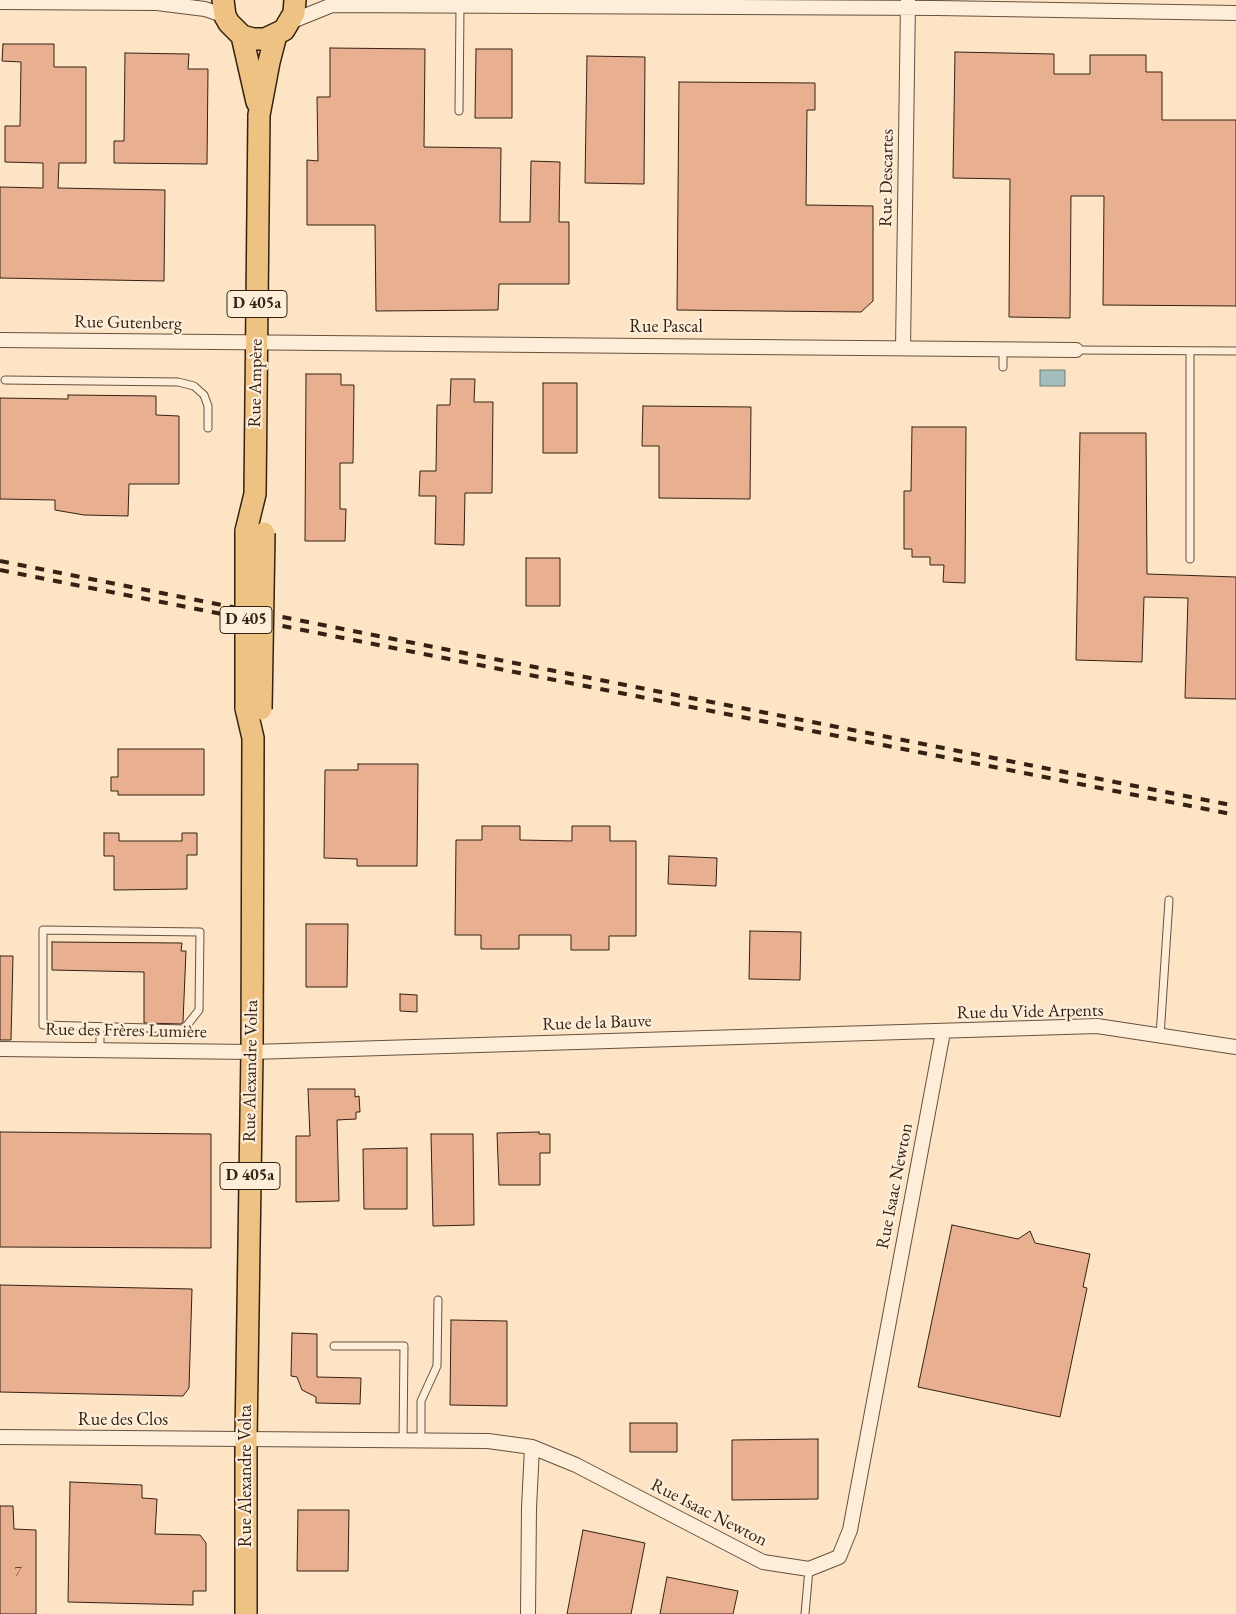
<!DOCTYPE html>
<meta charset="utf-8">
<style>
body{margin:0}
canvas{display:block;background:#fce4c4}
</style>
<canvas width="1236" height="1614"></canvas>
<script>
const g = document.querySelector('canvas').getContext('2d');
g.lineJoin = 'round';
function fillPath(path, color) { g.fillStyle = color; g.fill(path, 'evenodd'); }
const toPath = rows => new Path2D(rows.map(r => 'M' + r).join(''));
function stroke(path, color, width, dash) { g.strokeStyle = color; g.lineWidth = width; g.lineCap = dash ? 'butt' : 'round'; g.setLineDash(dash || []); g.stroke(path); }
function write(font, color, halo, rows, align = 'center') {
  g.font = font + ' "EB Garamond",serif'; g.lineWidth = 4.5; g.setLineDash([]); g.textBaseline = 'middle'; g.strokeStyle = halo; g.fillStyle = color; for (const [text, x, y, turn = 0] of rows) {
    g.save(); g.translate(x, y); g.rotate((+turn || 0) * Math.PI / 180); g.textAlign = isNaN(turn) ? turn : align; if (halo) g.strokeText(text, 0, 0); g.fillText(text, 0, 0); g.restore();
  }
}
const water = toPath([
 [1040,370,1065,370,1065,386,1040,386,1040,370]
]);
fillPath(water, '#a1bdbc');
stroke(water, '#757f78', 1);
const building = toPath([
 [3,44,54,44,54,67,86,67,86,163,59,163,58,188,165,190,164,281,0,278,0,187,43,188,43,163,5,162,5,126,20,126,21,62,2,61,3,44],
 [330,48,425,49,424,147,501,148,500,222,530,222,531,161,560,162,559,222,569,222,569,284,499,284,498,310,376,311,375,225,307,225,307,160,318,161,317,97,330,97,330,48],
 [476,49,512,49,512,118,475,118,476,49],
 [955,52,1054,54,1054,74,1090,74,1090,55,1146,55,1146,72,1162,72,1162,120,1236,120,1236,306,1103,305,1104,196,1071,196,1070,318,1009,317,1010,179,953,178,955,52],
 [125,53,189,54,188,69,208,69,207,164,114,163,114,141,124,141,125,53],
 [587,56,645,57,644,184,585,183,587,56],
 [679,82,815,83,815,110,807,110,806,205,873,206,873,301,861,312,677,310,679,82],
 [306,374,341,374,341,385,354,385,353,463,340,463,340,509,346,509,345,541,305,541,306,374],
 [451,379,475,379,474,402,493,402,492,493,465,493,464,545,435,544,436,496,419,496,420,471,436,471,437,405,450,405,451,379],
 [543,383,577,383,577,453,543,453,543,383],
 [68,395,156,396,156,415,179,416,179,484,129,484,128,516,84,515,55,510,55,500,0,499,0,398,68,399,68,395],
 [643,406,751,407,750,499,659,498,659,446,642,446,643,406],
 [912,427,966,427,965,583,943,582,944,565,930,565,930,557,912,557,912,549,904,549,904,491,911,491,912,427],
 [1080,433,1146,433,1147,574,1236,577,1236,699,1185,698,1188,598,1144,597,1142,662,1076,660,1080,433],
 [526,558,560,558,560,606,526,606,526,558],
 [118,749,204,749,204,795,118,795,118,791,111,791,111,777,118,777,118,749],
 [358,764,418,764,417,866,357,866,357,859,324,858,325,770,358,770,358,764],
 [482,826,520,826,520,840,572,841,572,826,610,826,610,841,636,841,636,936,609,936,609,950,571,950,571,935,519,935,519,949,481,949,481,935,455,935,456,840,482,840,482,826],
 [104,833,119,833,119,841,182,841,182,833,197,833,197,855,187,855,187,889,114,890,114,856,104,856,104,833],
 [669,856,717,858,716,886,668,884,669,856],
 [306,924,348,924,347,987,306,987,306,924],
 [750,931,801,932,800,980,749,979,750,931],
 [52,942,182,943,181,951,186,951,183,1022,181,1024,144,1023,144,972,52,970,52,942],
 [0,956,13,956,11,1040,0,1040,0,956],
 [400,994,417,995,417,1012,400,1011,400,994],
 [308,1089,355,1089,355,1097,359,1096,360,1112,356,1112,356,1119,337,1120,339,1201,296,1202,296,1136,310,1136,308,1089],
 [0,1132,211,1134,211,1248,0,1247,0,1132],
 [539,1132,539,1134,550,1134,550,1153,540,1153,540,1185,499,1185,497,1133,539,1132],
 [431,1134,473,1134,474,1225,433,1226,431,1134],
 [407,1148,407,1209,364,1209,363,1149,407,1148],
 [952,1225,1018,1239,1030,1231,1035,1243,1090,1254,1083,1287,1087,1288,1060,1417,918,1387,952,1225],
 [0,1285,192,1289,189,1388,183,1396,0,1392,0,1285],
 [451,1320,507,1321,507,1406,450,1405,451,1320],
 [292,1333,317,1334,317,1377,361,1378,360,1404,316,1403,316,1397,302,1390,297,1377,291,1376,292,1333],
 [630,1423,677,1423,677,1452,630,1452,630,1423],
 [818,1439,818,1499,732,1500,732,1440,818,1439],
 [70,1482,142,1485,142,1498,157,1499,155,1534,200,1535,206,1543,206,1591,193,1591,193,1605,68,1602,70,1482],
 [0,1506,13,1506,14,1529,36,1530,36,1614,0,1614,0,1506],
 [298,1510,349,1510,348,1571,297,1571,298,1510],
 [583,1530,645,1543,631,1614,567,1614,583,1530],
 [667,1577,738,1591,733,1614,660,1614,667,1577]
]);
fillPath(building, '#e8af91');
stroke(building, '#342213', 1);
const service = toPath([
 [459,111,460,6],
 [1003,349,1003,367],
 [1076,350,1236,351],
 [5,380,178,382,194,386,204,395,208,406,208,428],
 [1190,559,1190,351],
 [43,930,200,932,199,1010,184,1029,43,1025,43,930],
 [100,1027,100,1050],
 [1160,1036,1169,900],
 [334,1346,404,1346,403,1440],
 [421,1440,421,1401,437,1366,438,1300],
 [805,1614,809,1569]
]);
const minor = toPath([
 [0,2,157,3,205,9,225,16],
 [290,22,332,5,937,8,1236,13],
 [0,340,1076,350],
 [903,348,908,1],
 [0,1049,252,1052,1097,1026,1236,1047],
 [0,1437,488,1441,532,1447,576,1465,763,1562,809,1569,839,1557,850,1530,943,1032],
 [528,1614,529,1508,532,1447]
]);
const primary = toPath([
 [223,0,225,16,229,23,242,36,253,39,265,39,284,30,294,13,295,0],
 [242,36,257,102],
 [246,531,255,494,259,115,269,62,276,35],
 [246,1614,246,1439,252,1052,253,738,246,708]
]);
stroke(service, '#66523f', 9);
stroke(minor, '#66523f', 16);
stroke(primary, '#342213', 24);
stroke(service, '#fdedd9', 7);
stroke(minor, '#fdedd9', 14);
stroke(primary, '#eec282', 21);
stroke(toPath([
 [0,561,1236,806],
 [0,570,1236,815]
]), '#342213', 4, [9, 9]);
const primaryBridge = toPath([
 [246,708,246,531],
 [261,709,264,533]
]);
stroke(primaryBridge, '#342213', 24, []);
stroke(primaryBridge, '#eec282', 21);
write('15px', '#614532', null, [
 ["7",18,1572]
]);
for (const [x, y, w] of [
 [257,304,60],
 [246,620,52],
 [250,1176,60]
]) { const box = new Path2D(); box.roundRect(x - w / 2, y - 13.5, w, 27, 4); g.fillStyle = '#fdedd9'; g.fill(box); stroke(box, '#342213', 1); }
write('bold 16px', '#342213', null, [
 ["D 405a",257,304],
 ["D 405",246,620],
 ["D 405a",250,1176]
]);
write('18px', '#342213', '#fdedd9', [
 ["Rue Descartes",887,178,-89],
 ["Rue Gutenberg",128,323,1],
 ["Rue Pascal",666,327],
 ["Rue Ampère",256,383,-89],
 ["Rue du Vide Arpents",1030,1012,-1],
 ["Rue de la Bauve",597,1023,-2],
 ["Rue des Frères Lumière",126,1031,1],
 ["Rue Alexandre Volta",251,1071,-89],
 ["Rue Isaac Newton",895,1186,-79],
 ["Rue des Clos",123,1420],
 ["Rue Alexandre Volta",246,1476,-90],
 ["Rue Isaac Newton",709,1513,27]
]);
</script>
